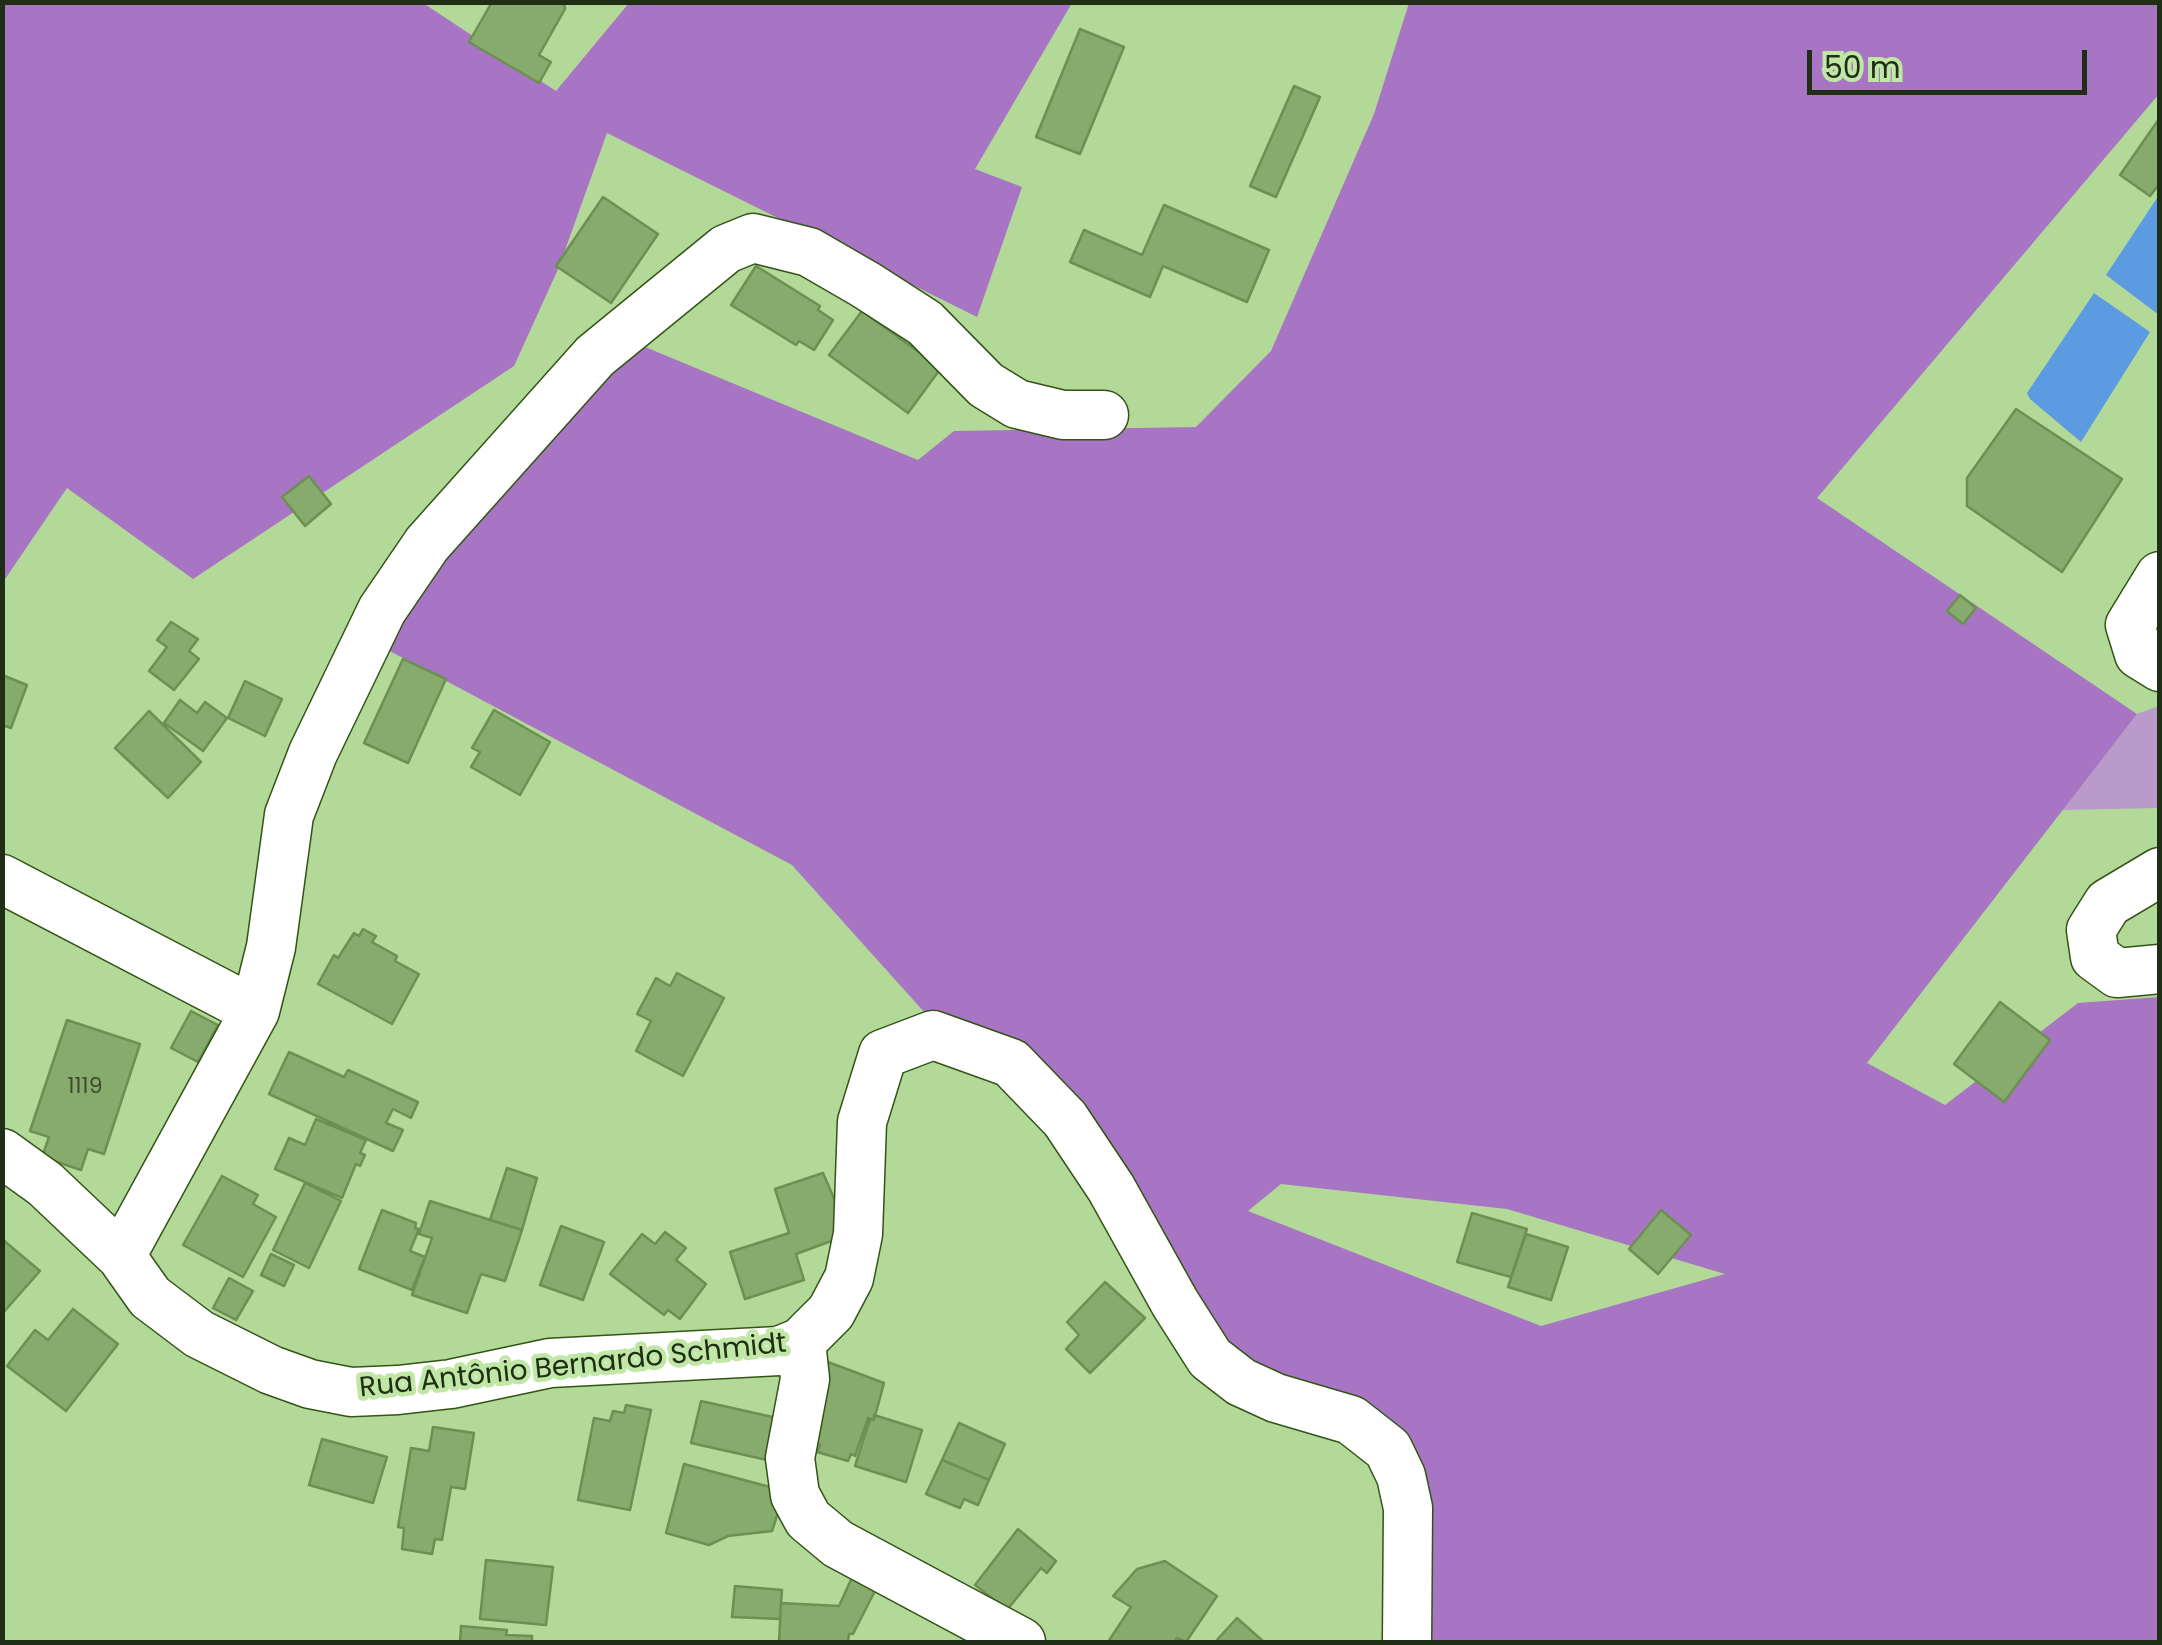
<!DOCTYPE html>
<meta charset="utf-8">
<style>
body{margin:0}
#map{position:relative;width:2162px;height:1645px;overflow:hidden;background:#b3d998;font-family:Poppins,sans-serif}
canvas{display:block}
.frame{position:absolute;inset:0;border:5px solid #202e15;pointer-events:none}
.scale{position:absolute;left:1807px;top:50px;width:280px;height:45px;box-sizing:border-box;border:5px solid #202e15;border-top:0;padding-left:12px;font-size:30px;line-height:35px;white-space:nowrap;color:#202e15;-webkit-text-stroke:8px #c0e7a5;paint-order:stroke}
</style>
<div id="map">
<canvas width="2162" height="1645"></canvas>
<div class="frame"></div>
<div class="scale">50 m</div>
</div>
<script>
const g = document.querySelector('canvas').getContext('2d');
g.lineJoin = 'round';
function fillPath(path, color) { g.fillStyle = color; g.fill(path, 'evenodd'); }
const toPath = rows => new Path2D(rows.map(r => 'M' + r).join(''));
function stroke(path, color, width, dash) { g.strokeStyle = color; g.lineWidth = width; g.lineCap = dash ? 'butt' : 'round'; g.setLineDash(dash || []); g.stroke(path); }
function write(font, color, halo, rows, align = 'center') {
  g.font = font + ' Poppins,sans-serif'; g.lineWidth = 9; g.setLineDash([]); g.textBaseline = 'middle'; g.strokeStyle = halo; g.fillStyle = color; for (const [text, x, y, turn = 0] of rows) {
    g.save(); g.translate(x, y); g.rotate((+turn || 0) * Math.PI / 180); g.textAlign = isNaN(turn) ? turn : align; if (halo) g.strokeText(text, 0, 0); g.fillText(text, 0, 0); g.restore();
  }
}
fillPath(toPath([
 [2159,706,2159,808,2062,810,2137,714]
]), '#b99acb');
fillPath(toPath([
 [3,3,423,3,556,91,629,3,1072,3,975,169,1022,187,977,317,607,133,559,267,514,366,193,579,67,488,3,582],
 [1409,3,2159,3,2159,94,1817,498,2137,714,1867,1063,1945,1105,2078,1003,2159,997,2159,1642,1416,1642,1419,1499,1214,1346,1101,1135,934,1023,792,865,371,641,633,342,918,460,954,431,1196,427,1271,351,1374,114],
 [1281,1184,1507,1209,1725,1274,1541,1326,1248,1211]
]), '#a775c3');
fillPath(toPath([
 [2159,195,2160,315,2159,315,2106,275],
 [2094,293,2150,332,2081,442,2030,399,2027,393]
]), '#5c9ae1');
const building = toPath([
 [492,2,564,2,565,9,539,55,551,62,539,83,469,42,492,2],
 [1080,29,1124,47,1080,154,1036,137,1080,29],
 [1294,86,1320,97,1276,197,1250,186,1294,86],
 [2159,119,2160,183,2150,196,2120,175,2159,119],
 [603,197,658,234,611,303,556,266,603,197],
 [1164,205,1269,250,1247,302,1163,266,1150,297,1070,262,1084,230,1142,255,1164,205],
 [756,266,820,306,818,310,833,320,814,350,799,341,796,345,731,305,756,266],
 [862,311,941,368,908,413,829,355,862,311],
 [2016,409,2122,479,2062,572,1967,506,1967,478,2016,409],
 [309,476,331,504,305,526,282,497,309,476],
 [1960,595,1976,608,1963,624,1947,611,1960,595],
 [171,622,198,639,189,651,199,659,174,690,149,671,167,647,157,640,171,622],
 [403,659,446,679,408,763,364,743,403,659],
 [2,675,27,685,11,728,2,725,2,675],
 [245,681,282,699,265,736,228,718,245,681],
 [180,700,197,713,205,702,227,718,203,751,164,723,180,700],
 [494,710,550,742,520,795,471,767,480,752,472,748,494,710],
 [149,711,201,762,168,798,115,748,149,711],
 [363,929,376,936,372,942,397,956,395,961,419,974,392,1024,318,984,334,955,338,958,354,933,359,936,363,929],
 [677,973,724,998,683,1076,636,1051,651,1021,637,1014,656,978,670,986,677,973],
 [2000,1002,2050,1040,2004,1102,1954,1064,2000,1002],
 [191,1011,218,1025,198,1062,171,1048,191,1011],
 [67,1020,140,1044,104,1154,88,1149,81,1170,42,1157,49,1137,30,1131,67,1020],
 [289,1052,344,1077,348,1070,418,1102,411,1118,393,1109,386,1123,403,1130,393,1151,269,1094,289,1052],
 [316,1119,366,1140,360,1153,365,1155,360,1166,356,1164,342,1198,275,1169,289,1138,305,1145,316,1119],
 [507,1168,537,1178,522,1230,490,1220,507,1168],
 [823,1173,836,1203,834,1240,796,1254,804,1280,745,1299,730,1252,789,1233,775,1189,823,1173],
 [222,1176,258,1195,253,1204,276,1217,243,1277,183,1245,222,1176],
 [305,1183,341,1201,309,1268,273,1250,305,1183],
 [430,1201,522,1230,505,1281,481,1274,467,1313,412,1295,432,1238,419,1234,430,1201],
 [382,1210,416,1223,415,1228,419,1229,410,1251,425,1257,412,1290,359,1269,382,1210],
 [1661,1210,1691,1235,1658,1274,1629,1249,1661,1210],
 [1472,1213,1527,1229,1511,1277,1457,1262,1472,1213],
 [561,1226,604,1242,583,1300,540,1285,561,1226],
 [665,1232,686,1248,676,1260,706,1284,680,1319,668,1310,664,1315,610,1274,642,1234,655,1244,665,1232],
 [1526,1234,1568,1247,1551,1300,1508,1287,1526,1234],
 [2,1239,40,1271,2,1314,2,1239],
 [271,1254,294,1265,284,1286,261,1275,271,1254],
 [229,1278,253,1291,236,1320,213,1308,229,1278],
 [1105,1282,1145,1318,1090,1373,1066,1349,1079,1335,1067,1322,1105,1282],
 [73,1309,118,1344,66,1411,7,1366,35,1330,48,1340,73,1309],
 [828,1362,884,1383,874,1420,868,1418,855,1456,851,1454,848,1461,817,1452,820,1445,808,1441,828,1362],
 [701,1401,777,1418,767,1460,691,1443,701,1401],
 [626,1405,651,1410,630,1510,578,1500,594,1418,610,1421,613,1411,624,1413,626,1405],
 [874,1415,922,1430,906,1482,855,1466,870,1419,874,1420,874,1415],
 [959,1423,1005,1444,989,1480,942,1460,959,1423],
 [433,1427,474,1433,465,1489,451,1487,442,1540,435,1539,432,1554,402,1549,404,1528,398,1527,411,1448,429,1451,433,1427],
 [322,1439,387,1457,373,1503,309,1485,322,1439],
 [942,1460,989,1480,978,1505,964,1499,960,1508,926,1494,942,1460],
 [684,1464,785,1491,772,1531,728,1536,709,1545,666,1533,684,1464],
 [1018,1529,1056,1561,1047,1573,1041,1568,1007,1610,975,1585,1018,1529],
 [486,1560,553,1567,546,1625,480,1619,486,1560],
 [1165,1561,1217,1596,1186,1642,1177,1638,1174,1642,1108,1642,1131,1607,1113,1596,1137,1569,1165,1561],
 [855,1571,878,1585,853,1634,849,1634,848,1642,779,1642,781,1603,839,1606,855,1571],
 [735,1586,782,1590,780,1619,732,1617,735,1586],
 [1237,1618,1264,1642,1215,1642,1237,1618],
 [461,1626,507,1630,506,1635,532,1636,532,1642,460,1642,461,1626]
]);
fillPath(building, '#86ab6c');
stroke(building, '#6c9052', 2.5);
const minor = toPath([
 [2160,576,2130,625,2139,654,2160,667],
 [2160,872,2108,903,2091,930,2095,957,2117,973,2160,969],
 [2,879,255,1011],
 [2,1153,45,1184,121,1256,150,1297,199,1334,271,1370,310,1384,351,1392,398,1390,451,1384,550,1363,779,1351,801,1342,831,1312,849,1278,858,1234,862,1122,883,1054,933,1035,1011,1063,1065,1119,1111,1188,1175,1303,1210,1358,1241,1382,1276,1398,1351,1420,1388,1449,1401,1476,1408,1508,1407,1642],
 [121,1256,255,1011,271,947,289,815,313,753,382,610,427,544,595,356,726,249,753,238,809,252,866,285,925,323,986,385,1017,404,1063,415,1104,415],
 [801,1342,805,1379,790,1458,795,1495,808,1519,838,1544,1021,1642]
]);
stroke(minor, '#335416', 51);
stroke(minor, '#fff', 48);
write('22px', '#3a4d2b', null, [
 ["1119",85,1087]
]);
write('28px', '#202e15', '#c0e7a5', [
 ["Rua Antônio Bernardo Schmidt",573,1367,-6]
]);
</script>
